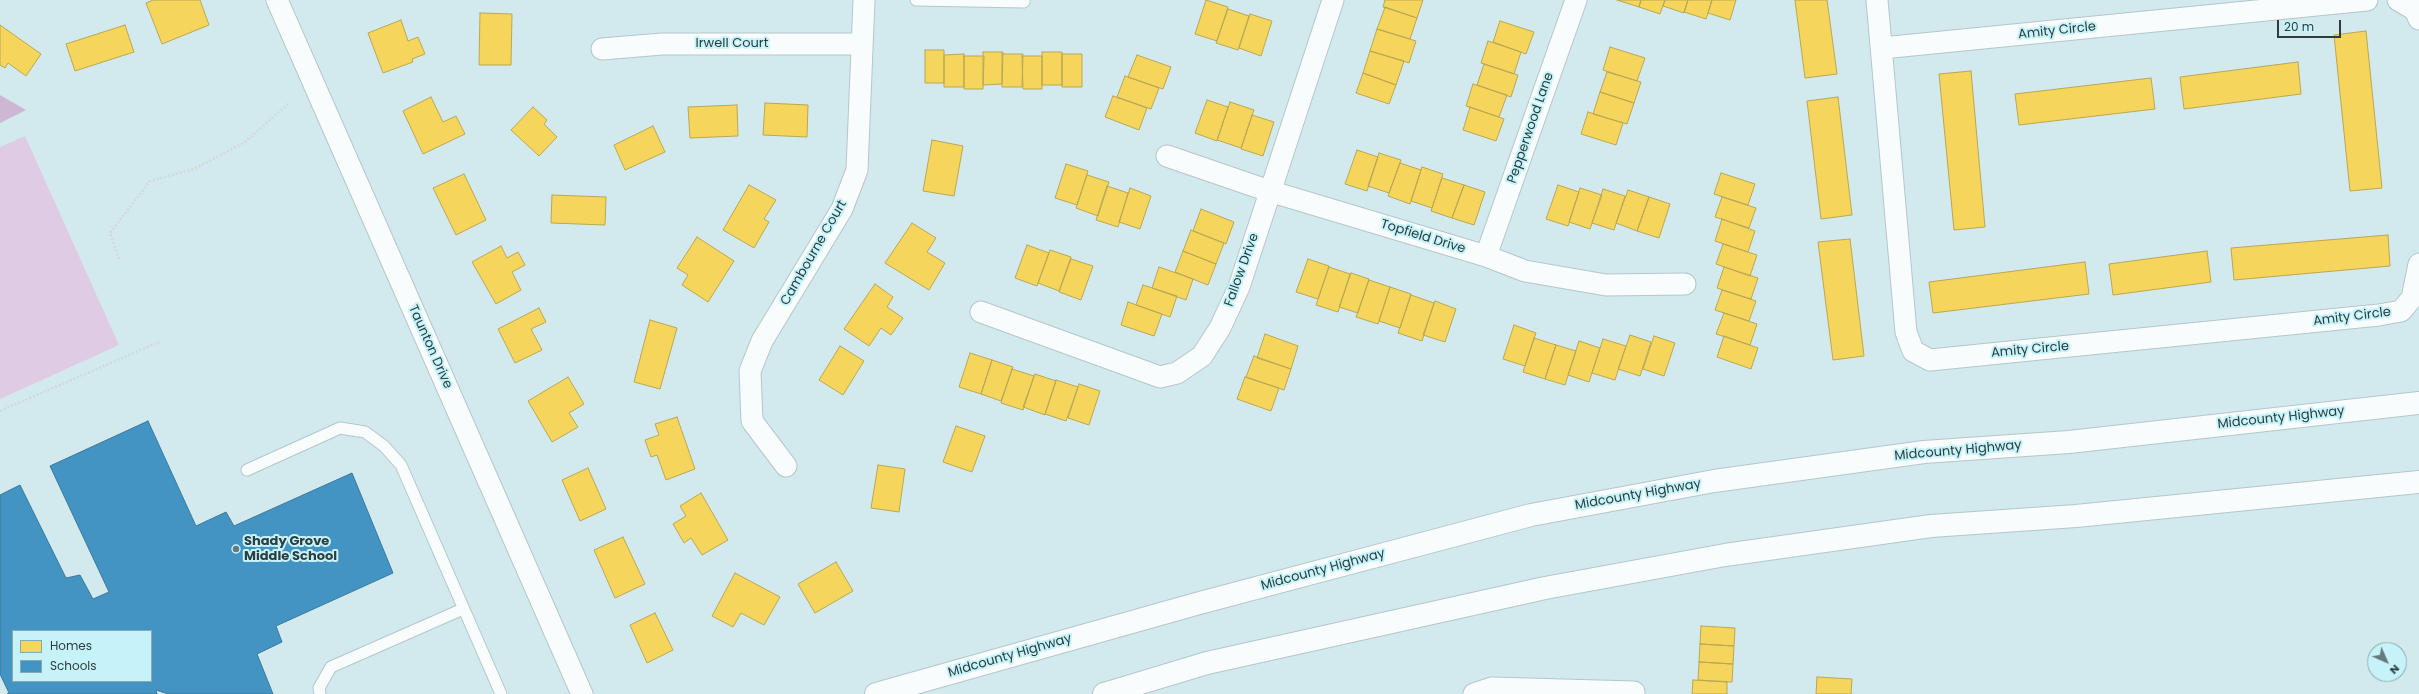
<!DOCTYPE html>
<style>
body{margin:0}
#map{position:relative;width:2419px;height:694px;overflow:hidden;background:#d2eaed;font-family:Poppins,sans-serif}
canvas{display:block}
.legend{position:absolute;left:12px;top:630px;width:140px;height:52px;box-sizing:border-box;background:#c6f3f9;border:1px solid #88aaaf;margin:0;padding:5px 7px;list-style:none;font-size:12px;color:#2b3d3f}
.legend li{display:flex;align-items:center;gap:8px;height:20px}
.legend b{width:20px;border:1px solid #88aaaf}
.north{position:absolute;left:2367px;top:642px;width:40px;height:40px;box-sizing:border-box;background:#c6f3f9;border:1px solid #88aaaf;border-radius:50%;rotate:135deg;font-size:11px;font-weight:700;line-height:16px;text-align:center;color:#2b3d3f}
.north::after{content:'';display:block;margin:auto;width:14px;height:18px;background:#657a7c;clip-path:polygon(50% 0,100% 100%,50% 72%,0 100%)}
.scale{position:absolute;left:2277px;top:20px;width:64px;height:18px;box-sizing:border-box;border:2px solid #2b3d3f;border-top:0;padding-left:5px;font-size:12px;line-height:14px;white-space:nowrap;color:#2b3d3f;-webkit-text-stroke:3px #c6f3f9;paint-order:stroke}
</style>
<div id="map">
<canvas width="2419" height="694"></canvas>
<ul class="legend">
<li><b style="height:11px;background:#f6d55c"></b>Homes</li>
<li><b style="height:11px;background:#4393c3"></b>Schools</li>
</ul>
<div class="north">N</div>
<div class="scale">20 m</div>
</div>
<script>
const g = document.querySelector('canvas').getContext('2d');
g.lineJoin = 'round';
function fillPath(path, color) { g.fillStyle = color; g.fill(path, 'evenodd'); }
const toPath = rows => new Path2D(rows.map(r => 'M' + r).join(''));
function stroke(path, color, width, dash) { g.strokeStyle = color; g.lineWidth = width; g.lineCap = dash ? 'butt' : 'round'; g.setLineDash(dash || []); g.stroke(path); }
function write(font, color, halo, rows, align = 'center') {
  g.font = font + ' Poppins,sans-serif'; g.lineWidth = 4; g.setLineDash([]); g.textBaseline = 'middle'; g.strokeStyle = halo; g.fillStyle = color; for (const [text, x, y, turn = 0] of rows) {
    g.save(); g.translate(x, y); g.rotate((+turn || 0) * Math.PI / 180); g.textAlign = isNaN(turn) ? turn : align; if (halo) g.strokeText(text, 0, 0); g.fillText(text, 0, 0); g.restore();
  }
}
fillPath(toPath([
 [25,136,119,345,0,399,0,147]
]), '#e0cbe4');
fillPath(toPath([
 [0,95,26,110,0,123]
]), '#cdb7d2');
const homes = toPath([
 [153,0,200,0,209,25,162,44,146,3,153,0],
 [1206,0,1228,7,1217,41,1195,34,1206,0],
 [1385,0,1423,0,1417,18,1383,7,1385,0],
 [1617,0,1641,0,1639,7,1617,0],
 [1641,0,1665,0,1660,14,1639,7,1641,0],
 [1665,0,1688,0,1684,13,1663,6,1665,0],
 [1688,0,1712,0,1706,19,1684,12,1688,0],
 [1712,0,1736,0,1730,20,1708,13,1712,0],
 [1795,0,1827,0,1837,74,1805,78,1795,0],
 [1385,7,1417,18,1410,39,1377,29,1385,7],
 [1228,9,1249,16,1238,50,1216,43,1228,9],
 [480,13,512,14,511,65,479,65,480,13],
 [1250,14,1272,21,1261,56,1239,48,1250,14],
 [401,20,408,41,418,37,425,54,412,59,413,62,383,73,368,33,401,20],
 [1500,21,1534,32,1526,54,1493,42,1500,21],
 [0,25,41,54,26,76,8,63,5,68,0,65,0,25],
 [125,25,134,52,75,71,66,44,125,25],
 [1377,29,1416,41,1409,63,1370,51,1377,29],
 [2366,31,2382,188,2350,191,2334,35,2366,31],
 [1488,41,1521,52,1514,74,1481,63,1488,41],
 [1610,47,1645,58,1637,81,1603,70,1610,47],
 [925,50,944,50,944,83,925,83,925,50],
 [1370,51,1404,61,1396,85,1363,73,1370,51],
 [983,52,1003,52,1002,84,983,85,983,52],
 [1042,52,1062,52,1062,85,1042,85,1042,52],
 [964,54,964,87,944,87,944,55,964,54],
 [1002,54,1023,54,1022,87,1002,87,1002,54],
 [1062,54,1082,54,1082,87,1062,87,1062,54],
 [1137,55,1171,67,1163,89,1128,77,1137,55],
 [964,56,984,56,983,89,964,89,964,56],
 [1022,56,1042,56,1042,89,1023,89,1022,56],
 [2298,62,2301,94,2184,109,2180,77,2298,62],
 [1484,64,1518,75,1511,97,1477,85,1484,64],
 [1971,71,1985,227,1954,230,1939,74,1971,71],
 [1607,72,1641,82,1634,103,1600,92,1607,72],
 [1363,73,1396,85,1389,104,1356,93,1363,73],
 [1125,76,1159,88,1151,109,1117,97,1125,76],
 [2151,78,2155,109,2019,125,2015,94,2151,78],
 [1473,84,1507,95,1499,117,1466,106,1473,84],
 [1600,92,1634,103,1627,124,1593,114,1600,92],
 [1113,96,1147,108,1139,130,1105,117,1113,96],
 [431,97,443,122,456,116,465,134,423,154,403,111,431,97],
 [1838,97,1852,215,1821,219,1807,101,1838,97],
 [1207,100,1228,107,1217,141,1195,133,1207,100],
 [1230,102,1254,110,1241,148,1217,140,1230,102],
 [765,103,808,105,807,137,763,135,765,103],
 [737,105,738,136,690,138,688,107,737,105],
 [533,107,547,120,544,124,557,137,539,156,511,130,533,107],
 [1470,107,1504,119,1496,141,1463,130,1470,107],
 [1588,112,1623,123,1616,145,1581,134,1588,112],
 [1252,115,1274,122,1263,156,1241,149,1252,115],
 [653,126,665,152,625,170,614,145,653,126],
 [932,140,963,146,954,196,923,191,932,140],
 [1357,150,1378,157,1367,191,1345,184,1357,150],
 [1379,153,1401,160,1389,193,1368,186,1379,153],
 [1400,163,1421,170,1410,204,1388,196,1400,163],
 [1066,164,1088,171,1077,205,1055,198,1066,164],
 [1422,167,1443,174,1432,208,1411,201,1422,167],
 [1721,173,1755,184,1748,205,1714,194,1721,173],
 [464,174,486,220,456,235,433,188,464,174],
 [1087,175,1109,182,1098,216,1076,208,1087,175],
 [1442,178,1464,185,1452,218,1431,211,1442,178],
 [749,185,776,200,764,219,769,222,754,248,723,230,749,185],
 [1464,185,1485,192,1474,225,1452,218,1464,185],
 [1558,185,1579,192,1568,226,1546,219,1558,185],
 [1107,186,1128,193,1118,227,1096,220,1107,186],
 [1130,188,1151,196,1140,229,1119,222,1130,188],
 [1580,188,1602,195,1590,229,1569,222,1580,188],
 [1603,189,1625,196,1614,230,1592,223,1603,189],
 [1628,190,1649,197,1637,231,1616,223,1628,190],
 [552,195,606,197,605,225,551,223,552,195],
 [1649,197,1670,204,1659,238,1637,231,1649,197],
 [1722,197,1756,208,1749,228,1715,217,1722,197],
 [1201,209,1234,222,1226,244,1193,231,1201,209],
 [1722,219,1755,231,1748,252,1715,241,1722,219],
 [912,223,936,238,927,252,945,263,929,290,885,263,912,223],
 [1191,230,1224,243,1216,264,1183,251,1191,230],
 [2388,235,2390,266,2234,280,2231,248,2388,235],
 [697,237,734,261,708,302,682,285,688,275,677,268,697,237],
 [1850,239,1864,356,1833,360,1818,242,1850,239],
 [1723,244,1757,255,1750,276,1716,264,1723,244],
 [1027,245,1049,253,1037,286,1015,278,1027,245],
 [501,246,507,258,518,252,525,265,512,272,521,290,496,304,472,262,501,246],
 [1050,250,1071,257,1059,291,1038,283,1050,250],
 [1183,251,1216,264,1208,285,1175,272,1183,251],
 [2207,251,2211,282,2113,295,2109,264,2207,251],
 [1071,259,1093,266,1081,300,1059,292,1071,259],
 [1308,259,1329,266,1318,299,1296,292,1308,259],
 [2085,262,2089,294,1933,313,1929,282,2085,262],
 [1159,267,1193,279,1186,300,1152,288,1159,267],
 [1329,267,1350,274,1338,312,1316,305,1329,267],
 [1724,267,1758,278,1751,299,1717,288,1724,267],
 [1351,273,1369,279,1358,313,1339,307,1351,273],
 [1369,280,1390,287,1378,324,1356,317,1369,280],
 [875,284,893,297,887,307,903,318,891,335,881,328,869,346,844,329,875,284],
 [1143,285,1177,296,1170,317,1136,305,1143,285],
 [1390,287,1411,294,1400,328,1379,321,1390,287],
 [1722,290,1756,301,1749,321,1715,310,1722,290],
 [1411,295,1434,303,1422,341,1398,333,1411,295],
 [1435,301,1456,309,1445,342,1423,335,1435,301],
 [1128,302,1162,314,1154,336,1121,325,1128,302],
 [539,308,546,322,531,329,542,350,515,363,498,329,539,308],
 [1724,313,1757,324,1750,345,1716,334,1724,313],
 [650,320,677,328,660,389,634,382,650,320],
 [1514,325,1536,333,1525,366,1503,359,1514,325],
 [1265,334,1298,346,1291,369,1257,358,1265,334],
 [1630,335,1651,342,1640,376,1618,369,1630,335],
 [1654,336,1675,343,1664,376,1643,369,1654,336],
 [1724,336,1758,348,1751,369,1717,357,1724,336],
 [1534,338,1556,345,1545,379,1523,372,1534,338],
 [1603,339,1626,346,1615,380,1592,373,1603,339],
 [1579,341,1600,348,1589,382,1568,375,1579,341],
 [1556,345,1576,351,1565,385,1545,379,1556,345],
 [840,346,864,361,843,395,819,380,840,346],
 [970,353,992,360,981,394,959,387,970,353],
 [1254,356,1291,369,1284,390,1246,377,1254,356],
 [992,360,1013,367,1001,401,981,394,992,360],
 [1012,369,1034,376,1023,410,1001,403,1012,369],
 [1035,374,1056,381,1045,415,1023,407,1035,374],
 [568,377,584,404,569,413,578,427,552,442,528,401,568,377],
 [1245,377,1279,388,1271,411,1237,399,1245,377],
 [1056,380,1078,387,1066,421,1045,414,1056,380],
 [1079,384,1100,391,1089,425,1068,418,1079,384],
 [677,417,695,469,666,480,657,455,651,457,645,440,659,435,655,424,677,417],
 [956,426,985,436,972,472,943,462,956,426],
 [878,465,905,469,899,512,871,508,878,465],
 [588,468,606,509,580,521,562,480,588,468],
 [701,493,728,540,702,555,691,538,684,543,673,524,686,516,680,506,701,493],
 [623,537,645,584,615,598,594,550,623,537],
 [836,562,853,591,815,613,798,584,836,562],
 [735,573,780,597,764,625,741,613,733,627,712,616,735,573],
 [655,613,673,650,647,663,630,625,655,613],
 [1701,626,1735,628,1734,646,1700,644,1701,626],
 [1700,644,1734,646,1733,664,1699,662,1700,644],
 [1699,662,1733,664,1732,682,1698,680,1699,662],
 [1817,677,1852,679,1851,694,1816,694,1817,677],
 [1693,680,1727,682,1727,694,1692,694,1693,680]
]);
fillPath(homes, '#f6d55c');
stroke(homes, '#b9a753', 1);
const schools = toPath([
 [148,421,196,526,226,512,234,526,352,473,393,573,276,626,282,642,257,654,273,694,168,694,156,690,157,694,7,694,9,693,0,674,0,495,20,485,66,578,80,575,93,599,109,592,50,466,148,421],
 [13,631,151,631,151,681,13,681,13,631]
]);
fillPath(schools, '#4393c3');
stroke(schools, '#3c799b', 1);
const service = toPath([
 [916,0,1024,2,1024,0],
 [247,470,340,428,365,432,384,446,401,465,501,694],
 [320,694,319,688,331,667,463,609]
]);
const minor = toPath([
 [277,0,582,694],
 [1877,0,1906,332,1913,351,1930,360,2379,315,2401,311,2412,298,2419,264],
 [2398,0,2415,10,2419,19],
 [1882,48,2367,0],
 [602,49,662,44,862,44],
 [1167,156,1269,191,1486,256,1525,271,1606,285,1685,284],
 [1486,256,1576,0],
 [981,312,1160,377,1177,373,1202,356,1220,328,1239,287,1333,0],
 [786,466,752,421,750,371,762,341,842,209,857,170,864,0],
 [1474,694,1492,688,1634,692]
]);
const primary = toPath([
 [876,694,1196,604,1531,515,1714,481,1924,452,2069,442,2419,403],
 [1104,694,1207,663,1545,588,1725,555,1931,526,2076,516,2419,482]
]);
stroke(service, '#b4c7ca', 13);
stroke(minor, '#b4c7ca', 23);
stroke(primary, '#b4c7ca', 24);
stroke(toPath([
 [119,259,110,233,150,181,194,169,245,142,289,103],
 [0,411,159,342]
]), '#d2d9d9', 2.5, [2, 2]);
stroke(service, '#f8fcfc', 11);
stroke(minor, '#f8fcfc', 21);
stroke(primary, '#f8fcfc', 22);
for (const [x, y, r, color] of [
 [236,549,4,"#657a7c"]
]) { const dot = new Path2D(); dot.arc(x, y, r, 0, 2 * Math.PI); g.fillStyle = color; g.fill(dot); stroke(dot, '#c6f3f9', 1.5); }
write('13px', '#2b3d3f', '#c6f3f9', [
 ["Amity Circle",2057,31,-6],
 ["Irwell Court",732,44],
 ["Pepperwood Lane",1531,128,-71],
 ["Topfield Drive",1423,237,17],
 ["Cambourne Court",814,253,-60],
 ["Fallow Drive",1242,270,-70],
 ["Amity Circle",2352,317,-7],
 ["Taunton Drive",430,347,66],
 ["Amity Circle",2030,350,-5],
 ["Midcounty Highway",2281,418,-6],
 ["Midcounty Highway",1958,451,-5],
 ["Midcounty Highway",1638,495,-10],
 ["Midcounty Highway",1323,570,-15],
 ["Midcounty Highway",1010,656,-16]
]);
write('bold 13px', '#2b3d3f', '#c6f3f9', [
 ["Shady Grove",244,542],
 ["Middle School",244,557]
], 'left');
</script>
